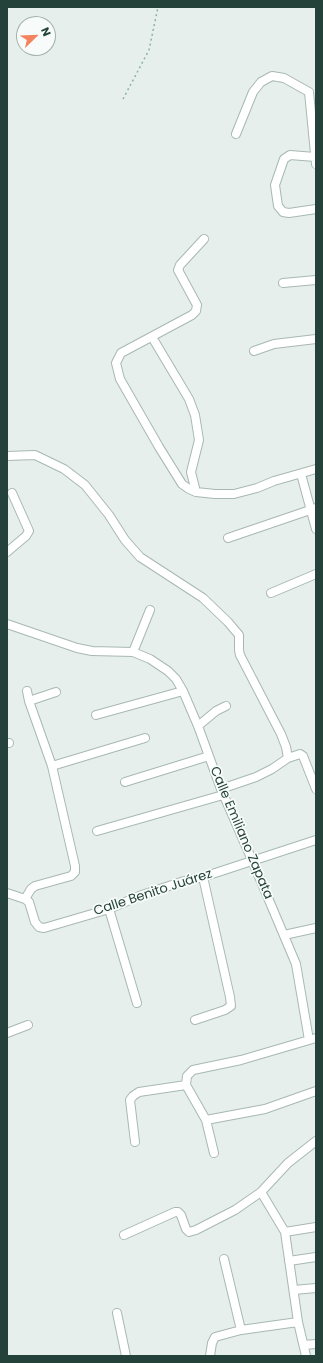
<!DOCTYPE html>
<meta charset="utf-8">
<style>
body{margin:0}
#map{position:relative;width:323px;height:1363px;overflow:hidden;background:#e6efeb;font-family:Poppins,sans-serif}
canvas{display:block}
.frame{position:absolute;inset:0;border:8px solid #24423a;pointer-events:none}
.north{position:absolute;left:16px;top:16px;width:40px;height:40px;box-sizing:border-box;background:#f7fbf9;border:1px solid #a3b1ad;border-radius:50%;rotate:67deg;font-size:11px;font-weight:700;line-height:16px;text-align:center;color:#24423a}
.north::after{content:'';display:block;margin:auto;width:14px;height:18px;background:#f4845f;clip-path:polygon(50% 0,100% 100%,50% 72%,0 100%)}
</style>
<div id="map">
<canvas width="323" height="1363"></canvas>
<div class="frame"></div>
<div class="north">N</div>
</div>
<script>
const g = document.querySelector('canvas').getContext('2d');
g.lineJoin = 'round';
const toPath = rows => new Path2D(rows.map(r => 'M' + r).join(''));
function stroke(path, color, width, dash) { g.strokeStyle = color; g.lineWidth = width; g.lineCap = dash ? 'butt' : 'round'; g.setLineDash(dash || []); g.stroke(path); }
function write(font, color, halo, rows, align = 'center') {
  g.font = font + ' Poppins,sans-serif'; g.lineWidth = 3.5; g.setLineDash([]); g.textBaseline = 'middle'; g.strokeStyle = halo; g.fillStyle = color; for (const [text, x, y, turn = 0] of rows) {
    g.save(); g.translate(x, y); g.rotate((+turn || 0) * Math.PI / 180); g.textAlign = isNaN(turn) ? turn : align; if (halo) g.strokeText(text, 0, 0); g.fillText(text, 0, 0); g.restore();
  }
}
const minor = toPath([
 [309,92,316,164],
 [236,134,253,92,261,82,272,76,284,78,309,92],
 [315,157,290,155,284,159,275,185,278,206,283,212,289,213,316,209],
 [204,239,180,265,178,270,197,305,196,311,192,315,121,353,116,363,120,379,159,447,182,484,189,489,196,492,215,494,234,494,257,488,274,481,316,469],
 [283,283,316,280],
 [152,337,189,399,195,415,199,440,191,472,196,492],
 [254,351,274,344,316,339],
 [7,456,35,455,64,469,85,485,109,515,125,540,140,557,203,598,228,622,239,635,239,650,240,655,281,734,286,747,288,758,300,754,303,756,316,789],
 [301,474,316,529],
 [228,538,316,508],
 [7,552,26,536,29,531,12,493],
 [271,593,316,574],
 [7,624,77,648,92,651,133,652,150,659,168,671,176,679,183,691,198,726,221,789,252,860,296,964,309,1040],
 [133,652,150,610],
 [29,701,56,692],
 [96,715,183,691],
 [198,726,216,711,226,706],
 [7,743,9,743],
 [52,766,145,738],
 [125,782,209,756],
 [221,789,256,777,272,769,288,758],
 [97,831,223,795],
 [7,893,25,899,29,902,35,922,39,927,44,928,109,909,139,896,181,882,203,877,316,840],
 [25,899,31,889,35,886,71,876,75,872,75,866,52,766,29,701,27,691],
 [109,909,137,1003],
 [284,935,316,928],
 [195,1020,225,1010,231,1006,230,997,203,877],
 [7,1033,28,1025],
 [186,1085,187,1076,193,1070,241,1060,316,1038],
 [186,1085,206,1120,214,1153],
 [206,1120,265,1109,316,1091],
 [135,1142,130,1100,133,1096,139,1092,186,1085],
 [261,1192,285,1232,298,1322,306,1356],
 [285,1232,316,1227],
 [124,1235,175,1212,178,1212,181,1215,186,1229,189,1232,196,1230,235,1210,261,1192,288,1163,316,1141],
 [224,1259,241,1330],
 [289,1261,316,1257],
 [294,1290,316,1288],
 [117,1313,126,1356],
 [304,1345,316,1344],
 [210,1356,212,1343,215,1337,241,1330,298,1322]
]);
stroke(minor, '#a8b8b2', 10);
stroke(toPath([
 [123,99,149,50,158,7]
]), '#86b3a5', 1.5, [2, 3]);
stroke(minor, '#fff', 8);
write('13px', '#24423a', '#f7fbf9', [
 ["Calle Emiliano Zapata",241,833,67],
 ["Calle Benito Juárez",153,893,-18]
]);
</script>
